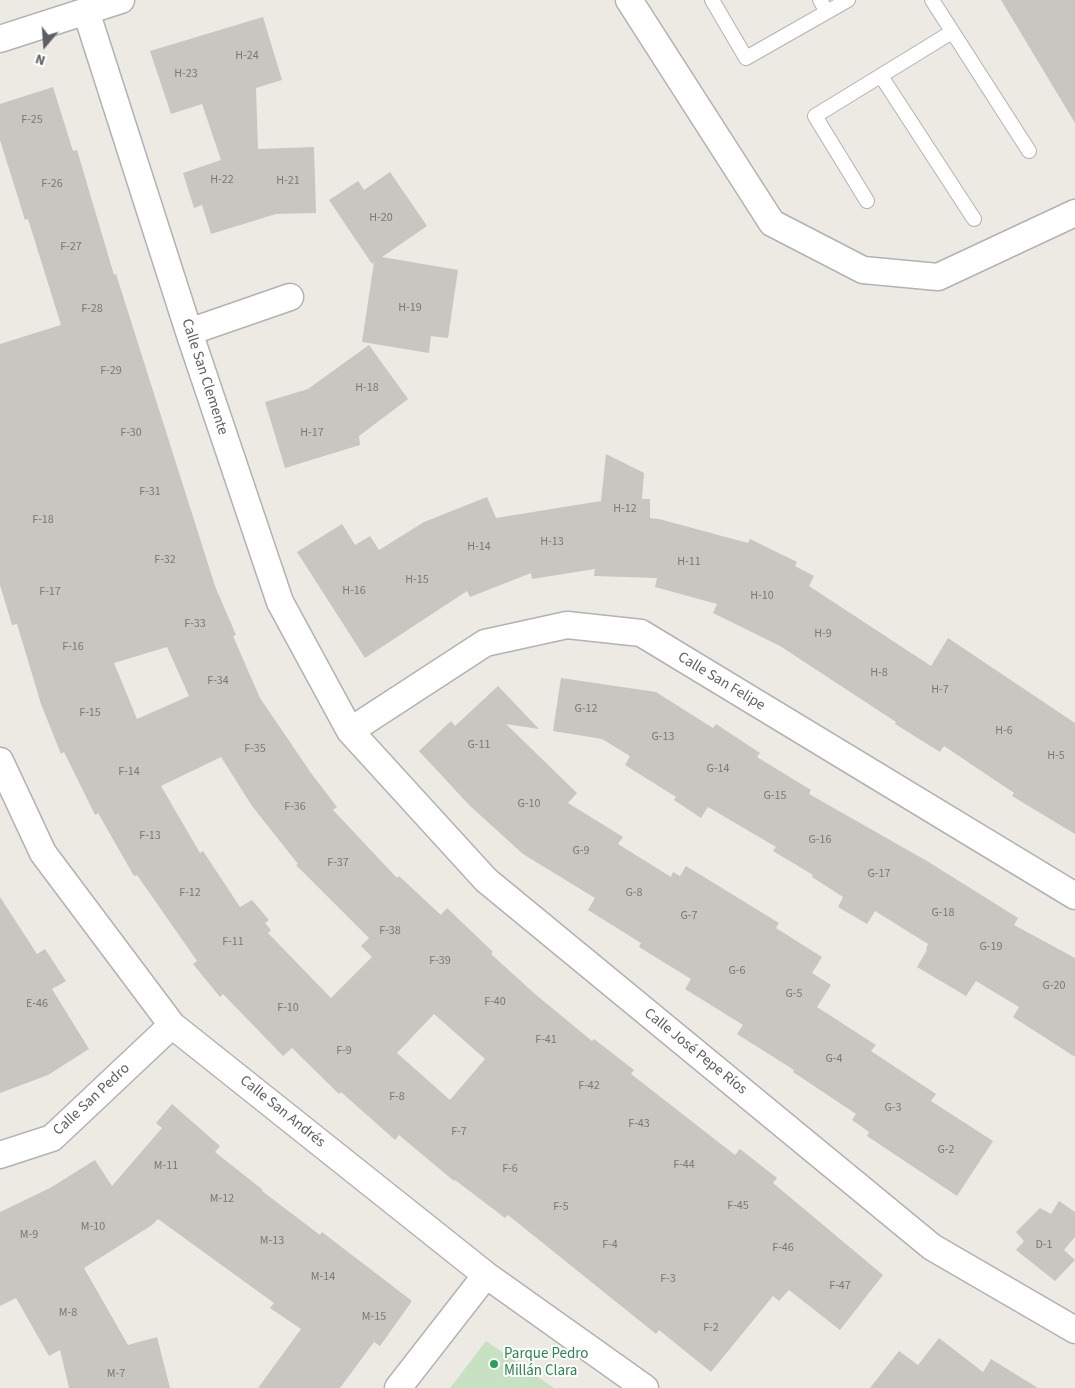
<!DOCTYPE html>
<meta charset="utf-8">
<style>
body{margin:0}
#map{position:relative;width:1075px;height:1388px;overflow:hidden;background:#edeae4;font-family:"Source Sans 3",sans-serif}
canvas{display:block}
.north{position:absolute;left:20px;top:20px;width:50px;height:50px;-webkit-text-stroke:4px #fff;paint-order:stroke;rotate:198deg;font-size:14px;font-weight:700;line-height:20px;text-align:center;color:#5c6063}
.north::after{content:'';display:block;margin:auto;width:18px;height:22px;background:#5c6063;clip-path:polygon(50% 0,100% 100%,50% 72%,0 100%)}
</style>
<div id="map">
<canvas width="1075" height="1388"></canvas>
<div class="north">N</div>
</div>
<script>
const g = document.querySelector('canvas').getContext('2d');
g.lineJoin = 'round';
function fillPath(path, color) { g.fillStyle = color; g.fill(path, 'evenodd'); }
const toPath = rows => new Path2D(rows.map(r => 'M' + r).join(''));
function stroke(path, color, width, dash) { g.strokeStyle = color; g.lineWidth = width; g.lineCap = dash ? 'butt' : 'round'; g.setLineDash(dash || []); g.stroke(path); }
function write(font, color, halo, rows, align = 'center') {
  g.font = font + ' "Source Sans 3",sans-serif'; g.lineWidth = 4; g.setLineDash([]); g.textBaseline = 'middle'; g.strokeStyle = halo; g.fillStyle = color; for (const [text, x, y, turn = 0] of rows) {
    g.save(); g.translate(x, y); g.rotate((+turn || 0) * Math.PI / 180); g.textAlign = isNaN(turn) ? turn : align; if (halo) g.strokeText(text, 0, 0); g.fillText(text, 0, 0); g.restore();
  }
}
fillPath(toPath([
 [486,1341,554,1388,450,1388]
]), '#c6e2c3');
fillPath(toPath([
 [1001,0,1075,0,1075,123],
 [263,17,282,80,256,88,258,149,314,147,316,213,276,214,211,234,202,205,194,208,183,173,221,160,202,104,171,114,150,51],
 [53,87,73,151,77,150,114,275,116,274,215,586,236,635,233,636,260,698,311,773,337,807,333,810,397,878,399,876,441,915,447,908,493,952,491,954,535,994,592,1041,594,1039,634,1070,631,1074,735,1155,740,1149,777,1178,773,1183,883,1275,840,1330,789,1290,779,1301,773,1296,711,1372,659,1330,656,1334,508,1215,505,1218,455,1180,454,1181,399,1135,395,1140,341,1092,339,1094,292,1048,283,1056,223,994,220,997,193,964,197,961,137,875,134,876,98,813,95,815,64,752,61,754,41,704,17,624,12,625,0,585,0,344,61,325,28,219,25,220,0,140,0,104],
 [167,647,189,696,137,719,114,663],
 [221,757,252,806,298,864,296,865,369,938,361,946,372,957,331,998,268,933,271,930,265,923,269,920,252,900,240,907,203,851,200,853,161,786],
 [434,1014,485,1059,450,1100,397,1053],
 [390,172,427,226,382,257,458,270,448,338,431,336,429,353,362,342,374,262,372,264,329,200,358,181,364,190],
 [369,345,408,399,359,436,360,445,285,468,265,402,308,389],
 [606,454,644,473,642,499,650,499,650,518,659,519,748,543,750,539,797,562,795,566,814,576,809,586,931,666,948,638,1075,723,1075,834,1012,796,1014,793,944,746,940,752,895,724,896,722,780,646,713,613,717,604,655,587,657,578,594,576,595,569,532,579,531,573,470,597,467,591,365,658,297,552,342,524,355,545,370,536,379,550,424,522,487,497,496,518,601,501],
 [561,678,656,692,713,728,716,724,760,753,757,757,811,790,809,794,927,861,1018,918,1014,925,1075,958,1075,1057,1013,1017,1019,1007,976,981,966,996,917,967,927,950,926,949,928,944,875,911,867,924,838,907,843,897,812,877,813,875,773,851,776,847,708,807,701,818,674,800,676,797,625,765,630,756,602,739,553,731],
 [498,686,539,729,506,724,577,793,568,803,623,837,618,844,671,877,673,872,680,876,686,866,779,923,776,928,822,957,812,973,831,985,817,1007,876,1045,871,1051,936,1094,931,1101,993,1141,957,1196,867,1136,869,1132,852,1120,856,1114,793,1072,794,1070,737,1034,743,1025,685,989,691,979,639,947,641,943,588,910,595,898,523,854,469,805,419,751,451,721,455,726],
 [0,897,37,954,45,949,66,981,52,989,89,1049,48,1075,0,1093],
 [172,1104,220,1146,215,1152,263,1190,262,1191,320,1235,322,1232,412,1301,380,1346,374,1342,340,1388,258,1388,301,1329,270,1308,274,1303,158,1219,152,1225,84,1268,128,1345,157,1337,170,1388,69,1388,60,1350,49,1356,16,1298,0,1306,0,1212,50,1188,95,1160,112,1186,162,1128,156,1123],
 [1059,1201,1075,1212,1075,1237,1064,1250,1075,1260,1055,1281,1016,1250,1024,1241,1016,1232,1040,1208,1051,1214],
 [939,1338,983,1372,991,1359,1038,1388,870,1388,899,1351,918,1365]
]), '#c9c5c1');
const lane = toPath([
 [712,0,746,58,848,0],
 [820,0,827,12],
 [932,0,1029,151],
 [881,76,974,219],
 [867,201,815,116,952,32]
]);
const street = toPath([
 [629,0,772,223,863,270,938,277,1075,213],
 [86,11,189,332,280,602,350,731,486,880,932,1247,1075,1330],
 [0,39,121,0],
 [189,332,290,297],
 [350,731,485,643,567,625,641,633,1075,896],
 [0,761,43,853,172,1025,486,1275,645,1388],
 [0,1155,52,1138,172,1025],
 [398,1388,486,1275]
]);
stroke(lane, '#b0b2b5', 16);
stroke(street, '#b0b2b5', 29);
stroke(lane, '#fff', 14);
stroke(street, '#fff', 26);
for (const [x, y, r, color] of [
 [494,1364,5,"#2e9e5b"]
]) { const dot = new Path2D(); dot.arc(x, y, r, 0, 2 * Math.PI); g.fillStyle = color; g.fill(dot); stroke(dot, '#fff', 2); }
write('12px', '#77797a', null, [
 ["H-24",247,56],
 ["H-23",186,74],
 ["F-25",32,120],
 ["H-22",222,180],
 ["H-21",288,181],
 ["F-26",52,184],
 ["H-20",381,218],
 ["F-27",71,247],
 ["H-19",410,308],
 ["F-28",92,309],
 ["F-29",111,371],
 ["H-18",367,388],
 ["F-30",131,433],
 ["H-17",312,433],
 ["F-31",150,492],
 ["H-12",625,509],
 ["F-18",43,520],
 ["H-13",552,542],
 ["H-14",479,547],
 ["F-32",165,560],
 ["H-11",689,562],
 ["H-15",417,580],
 ["H-16",354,591],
 ["F-17",50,592],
 ["H-10",762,596],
 ["F-33",195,624],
 ["H-9",823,634],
 ["F-16",73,647],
 ["H-8",879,673],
 ["F-34",218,681],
 ["H-7",940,690],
 ["G-12",586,709],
 ["F-15",90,713],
 ["H-6",1004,731],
 ["G-13",663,737],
 ["G-11",479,745],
 ["F-35",255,749],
 ["H-5",1056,756],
 ["G-14",718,769],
 ["F-14",129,772],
 ["G-15",775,796],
 ["G-10",529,804],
 ["F-36",295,807],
 ["F-13",150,836],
 ["G-16",820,840],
 ["G-9",581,851],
 ["F-37",338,863],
 ["G-17",879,874],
 ["F-12",190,893],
 ["G-8",634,893],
 ["G-18",943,913],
 ["G-7",689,916],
 ["F-38",390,931],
 ["F-11",233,942],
 ["G-19",991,947],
 ["F-39",440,961],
 ["G-6",737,971],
 ["G-20",1054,986],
 ["G-5",794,994],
 ["F-40",495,1002],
 ["E-46",37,1004],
 ["F-10",288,1008],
 ["F-41",546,1040],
 ["F-9",344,1051],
 ["G-4",834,1059],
 ["F-42",589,1086],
 ["F-8",397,1097],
 ["G-3",893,1108],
 ["F-43",639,1124],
 ["F-7",459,1132],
 ["G-2",946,1150],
 ["F-44",684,1165],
 ["M-11",166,1166],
 ["F-6",510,1169],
 ["M-12",222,1199],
 ["F-45",738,1206],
 ["F-5",561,1207],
 ["M-10",93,1227],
 ["M-9",29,1235],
 ["M-13",272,1241],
 ["F-4",610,1245],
 ["D-1",1044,1245],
 ["F-46",783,1248],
 ["M-14",323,1277],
 ["F-3",668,1279],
 ["F-47",840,1286],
 ["M-8",68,1313],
 ["M-15",374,1317],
 ["F-2",711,1328],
 ["M-7",116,1374]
]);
write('15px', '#5c6063', '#fff', [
 ["Calle San Clemente",204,377,72],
 ["Calle San Felipe",721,682,31],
 ["Calle José Pepe Ríos",695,1052,39],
 ["Calle San Pedro",92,1100,-43],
 ["Calle San Andrés",282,1112,39]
]);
write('15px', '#27864d', '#fff', [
 ["Parque Pedro",504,1355],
 ["Millán Clara",504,1372]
], 'left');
</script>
